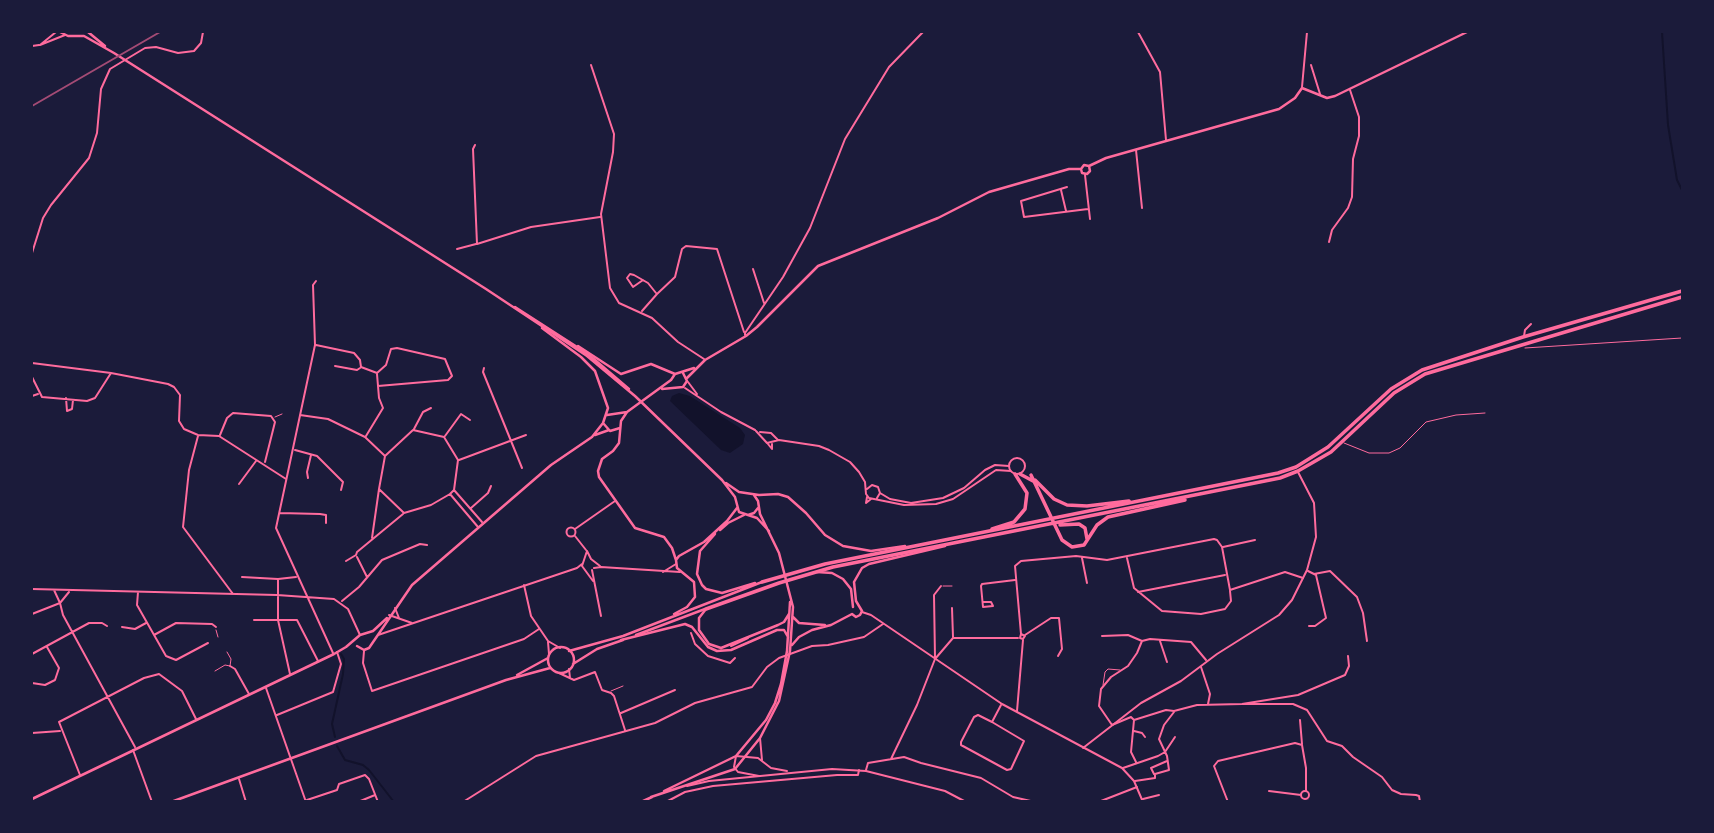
<!DOCTYPE html>
<style>
body{margin:0}
#map{position:relative;width:1714px;height:833px;overflow:hidden;background:#1b1b3a;font-family:"Zilla Slab",serif}
canvas{display:block}
.frame{position:absolute;inset:0;border:33px solid #1b1b3a;pointer-events:none}
</style>
<div id="map">
<canvas width="1714" height="833"></canvas>
<div class="frame"></div>
</div>
<script>
const g = document.querySelector('canvas').getContext('2d');
g.lineJoin = 'round';
function fillPath(path, color) { g.fillStyle = color; g.fill(path, 'evenodd'); }
const toPath = rows => new Path2D(rows.map(r => 'M' + r).join(''));
function stroke(path, color, width, dash) { g.strokeStyle = color; g.lineWidth = width; g.lineCap = dash ? 'butt' : 'round'; g.setLineDash(dash || []); g.stroke(path); }
fillPath(toPath([
 [679,393,690,396,740,428,745,435,743,444,730,453,721,450,670,401,672,396]
]), '#12122b');
stroke(toPath([
 [1662,32,1668,125,1677,180,1682,190],
 [335,737,332,724,343,674,344,659,341,654],
 [337,746,345,760,363,765,369,770,394,802]
]), '#12122b', 2);
stroke(toPath([
 [1525,348,1682,338],
 [275,417,282,414],
 [1344,443,1369,453,1389,453,1400,448,1426,422,1456,415,1485,413],
 [943,586,952,586],
 [216,630,218,637],
 [215,671,225,665,230,666,231,659,227,652],
 [1103,685,1105,672,1108,669,1120,670],
 [611,691,623,686],
 [1305,800,1323,802]
]), '#ff6b9d', 1);
stroke(toPath([
 [56,32,40,45,65,35],
 [1138,32,1160,72,1166,140],
 [32,46,39,45],
 [591,65,614,134,613,152,601,214,610,288,619,303,652,318,678,342,704,359],
 [1311,65,1320,94],
 [475,145,473,149,477,244,531,227,600,217],
 [1136,150,1142,208],
 [1085,175,1090,219],
 [1067,187,1021,201,1024,217,1088,209],
 [1061,190,1066,211],
 [1329,242,1332,230,1348,208,1352,197,1353,159,1359,136,1359,117,1350,90],
 [457,249,476,244],
 [753,269,764,303],
 [643,280,633,287,627,278,630,274,634,275,648,283,656,293],
 [316,281,313,285,315,345,276,528,333,653],
 [642,311,657,294,675,277,682,249,686,246,717,249,744,332],
 [745,335,745,333,783,277,810,228,845,139,889,67,923,32],
 [1524,336,1525,330,1531,324],
 [316,345,354,353,360,360,361,367,377,373,386,365,391,349,397,348,445,359,452,376,448,380,378,386],
 [32,363,111,373,168,384,174,387,180,395,179,421,184,429,198,435,219,436,286,479],
 [335,366,357,370,360,368],
 [484,368,483,372,522,468],
 [32,377,42,397,87,401,95,398,111,373],
 [688,382,697,394],
 [685,388,721,412,755,430],
 [32,396,38,394],
 [66,398,67,411,72,409,73,400],
 [300,415,328,419,365,437,385,456,379,489,404,513,431,505,450,494],
 [414,429,423,412,431,408],
 [756,431,767,443,779,440,819,446,829,450,850,462,859,472,865,482,866,494,869,498,904,505,936,504,953,499,996,470,1011,471],
 [760,432,771,433,778,440],
 [220,435,227,418,233,413,271,416,275,422,265,462],
 [198,436,189,470,183,527,233,594],
 [366,436,383,408,379,398,377,374],
 [445,436,461,414,470,420],
 [768,444,772,449,772,444],
 [295,450,317,456,343,482,341,490],
 [385,456,413,430,444,437,458,460,454,490],
 '1009 466a8 8 0 1 1 16 0a8 8 0 1 1-16 0Z',
 [459,460,526,435],
 [308,478,307,472,311,455],
 [239,484,256,461],
 [867,489,872,485,878,487,880,493,877,498],
 [880,493,890,499,911,503,943,498,964,488,985,470,995,465,1009,466],
 [867,497,866,503,871,499],
 [471,508,488,493,491,486],
 [280,513,320,514,326,515,326,523],
 [478,527,450,494,454,490,482,522],
 '566.5 532a4.5 4.5 0 1 1 9 0a4.5 4.5 0 1 1-9 0Z',
 [575,529,615,501],
 [575,536,586,550],
 [372,538,379,489],
 [1223,547,1255,540],
 [357,557,367,577],
 [1082,558,1087,583],
 [1127,558,1134,588,1162,611,1201,614,1225,609,1231,601,1230,591],
 [346,561,356,555,357,552,403,514],
 [594,568,601,567,680,572],
 [592,570,601,616],
 [1308,571,1316,575,1326,618,1315,626,1309,626],
 [663,572,676,564],
 [1314,574,1330,571,1357,597,1363,613,1367,641],
 [242,577,278,579,296,577],
 [278,579,278,620,290,674],
 [593,581,582,566,587,551,591,559,600,566],
 [524,585,531,616,548,641,560,648],
 [32,589,277,595,334,599,348,609,360,635],
 [54,590,60,603,69,592],
 [138,592,137,605,166,656,176,660,208,643],
 [1138,592,1225,575],
 [342,601,359,587,382,560,420,544,427,545],
 [983,602,991,602,993,606,983,607,981,586,982,584,1015,580],
 [395,608,399,618],
 [952,608,953,637],
 [32,614,60,603,63,615,135,747],
 [389,615,412,623],
 [254,620,297,620,318,661],
 [122,627,135,629,146,623],
 [691,633,695,644,708,656,730,663,735,658],
 [1021,634,1020,638,1023,639,1025,636,1021,634,1015,566,1021,561,1076,556,1107,560,1214,539,1217,540,1222,547,1230,590,1285,572,1303,578],
 [154,635,176,623,212,624,216,627],
 [378,635,577,568,582,564],
 [1025,635,1051,618,1059,618,1062,649,1058,656],
 [1102,636,1128,635,1142,641,1150,639,1191,642,1206,660],
 [1142,641,1137,653,1128,666,1111,677,1101,689,1099,706,1112,725,1131,717,1134,720,1166,710,1174,711,1197,705,1242,704,1298,695,1345,675,1349,666,1348,656],
 [1160,641,1167,662],
 [548,642,549,654],
 [731,646,748,638],
 [364,651,363,663,372,691,524,639,539,629],
 [32,654,89,623,102,623,107,626],
 [935,658,934,595,941,586],
 [230,666,235,669,249,694],
 [1201,667,1210,694,1208,704],
 [569,669,570,678],
 [559,673,574,680,595,672,602,690,611,693,614,696,625,730],
 [32,683,45,685,55,680,59,668,47,647],
 [266,688,306,802],
 [1243,704,1293,704,1307,710,1327,741,1342,746,1353,757,1382,777,1392,790,1401,794,1416,795,1419,796,1420,802],
 [1017,711,1023,640],
 [621,713,675,690],
 [277,715,333,692,341,664,337,652],
 [1134,720,1131,752,1136,762],
 [1300,720,1302,744],
 [992,722,1024,741,1011,769,1007,770,961,745,961,742,974,717,978,715,992,722,1001,705],
 [1134,731,1142,733,1145,737],
 [32,733,60,731],
 [133,750,152,802],
 [891,759,917,705,935,659,953,638,1018,638],
 [1123,768,1158,756,1165,752,1175,737],
 [866,770,868,763,904,757,921,763,981,778,1013,797,1035,802],
 [1154,774,1151,768,1167,761],
 [80,775,59,722,144,678,159,674,182,691,196,719],
 [239,779,246,802],
 [1135,781,1155,778,1155,774,1169,770,1167,756,1159,739,1164,725,1174,712],
 [1269,791,1301,795],
 '1301 795a4 4 0 1 1 8 0a4 4 0 1 1-8 0Z',
 [1143,799,1159,795],
 [307,800,337,790,339,784,365,775,369,779,378,802],
 [358,802,375,795],
 [463,802,536,756,655,723,695,703,752,687,767,667,779,658,812,646,828,645,864,637,883,624],
 [666,802,685,792,713,786,837,775,858,775,859,770],
 [1088,802,1101,801,1137,787],
 [1228,802,1214,766,1218,761,1295,743,1302,745,1306,768,1306,791]
]), '#ff6b9d', 2);
stroke(toPath([
 [1302,87,1307,32],
 [32,253,43,218,51,205,89,158,97,133,101,89,110,69,145,48,156,47,178,53,194,51,201,43,203,32],
 [862,612,871,615,1002,704,1122,768,1134,781,1143,802],
 [760,738,762,760],
 [1083,748,1141,703,1181,681,1217,654,1279,615,1292,600,1307,570,1316,537,1314,503,1298,472],
 [759,776,738,772,734,767,736,756,758,758,771,768,787,771],
 [687,786,709,781,832,769,866,771,945,791,966,802]
]), '#ff6b9d', 2);
stroke(toPath([
 [1081,169,1084,165,1089,166,1106,158,1279,109,1295,98,1302,88,1327,98,1335,96,1467,32],
 [1081,169,1082,173,1087,174,1090,171,1089,166],
 [578,346,621,374,651,364,675,374,694,368],
 [675,374,671,380,627,412,621,421,619,443,613,451,602,459,598,471,599,477,635,528,664,537,672,548,676,560],
 [687,378,705,360,746,336,757,327,818,266,938,218,989,192,1069,169,1081,169],
 [662,389,683,387,687,381,683,373],
 [607,415,627,412],
 [603,423,610,431,620,428],
 [595,435,609,430],
 [720,530,728,523,744,515],
 [715,534,700,551,697,574,702,585,706,589,722,593,755,583],
 [674,614,687,607,695,597,694,582,677,568,676,560,679,556,704,542,727,521,737,508],
 [636,635,705,609],
 [357,646,364,650,369,648,412,585,551,465,592,437,603,423,608,408,595,371,581,357,542,328],
 '548 660a13 13 0 1 1 26 0a13 13 0 1 1-26 0Z',
 [569,651,623,636,762,582],
 [573,664,597,649,623,640],
 [517,675,548,658],
 [32,799,334,654,346,647,360,635,373,631,387,618],
 [171,802,506,680,550,668]
]), '#ff6b9d', 2.5);
stroke(toPath([
 [60,32,68,36,84,36,114,53,486,289,587,356,635,396,722,480,735,497,739,512,757,518,769,531],
 [88,32,105,46],
 [515,307,588,354,629,389],
 [726,483,739,492,759,495,778,494,788,497,806,513,825,535,843,546,871,551,905,546],
 [748,515,754,513,758,508],
 [817,572,832,573,843,579,851,589,853,607],
 [706,609,699,618,699,630,709,644,721,648,778,625,784,622,789,614],
 [793,617,799,623,825,625],
 [621,640,685,624,692,627,708,647,717,651,731,650,777,630,784,630,788,637],
 [792,645,799,637,812,630,831,625,852,614,856,617,860,615,862,611,856,601,854,582,862,568,869,564,945,546],
 [664,791,736,756,766,720,775,703,781,684,787,651,790,602],
 [651,797,735,769,760,738,779,701,790,651,793,607,779,553,760,514,758,501,754,495],
 [641,802,652,797]
]), '#ff6b9d', 2.5);
stroke(toPath([
 [1020,474,1033,481],
 [1031,475,1062,540,1072,547,1084,545,1097,525,1108,517,1185,500],
 [1035,480,1054,499,1067,505,1087,506,1129,501],
 [1060,525,1079,524,1085,528,1087,539],
 [992,529,1014,522,1025,509,1027,493,1015,474],
 [762,582,825,564,1278,473,1296,467,1328,447,1391,389,1422,370,1523,337,1682,291],
 [706,609,779,583,833,567,1280,478,1298,471,1331,452,1394,393,1425,374,1682,297]
]), '#ff6b9d', 3.5);
stroke(toPath([
 [32,106,160,32]
]), '#a44b75', 2);
</script>
